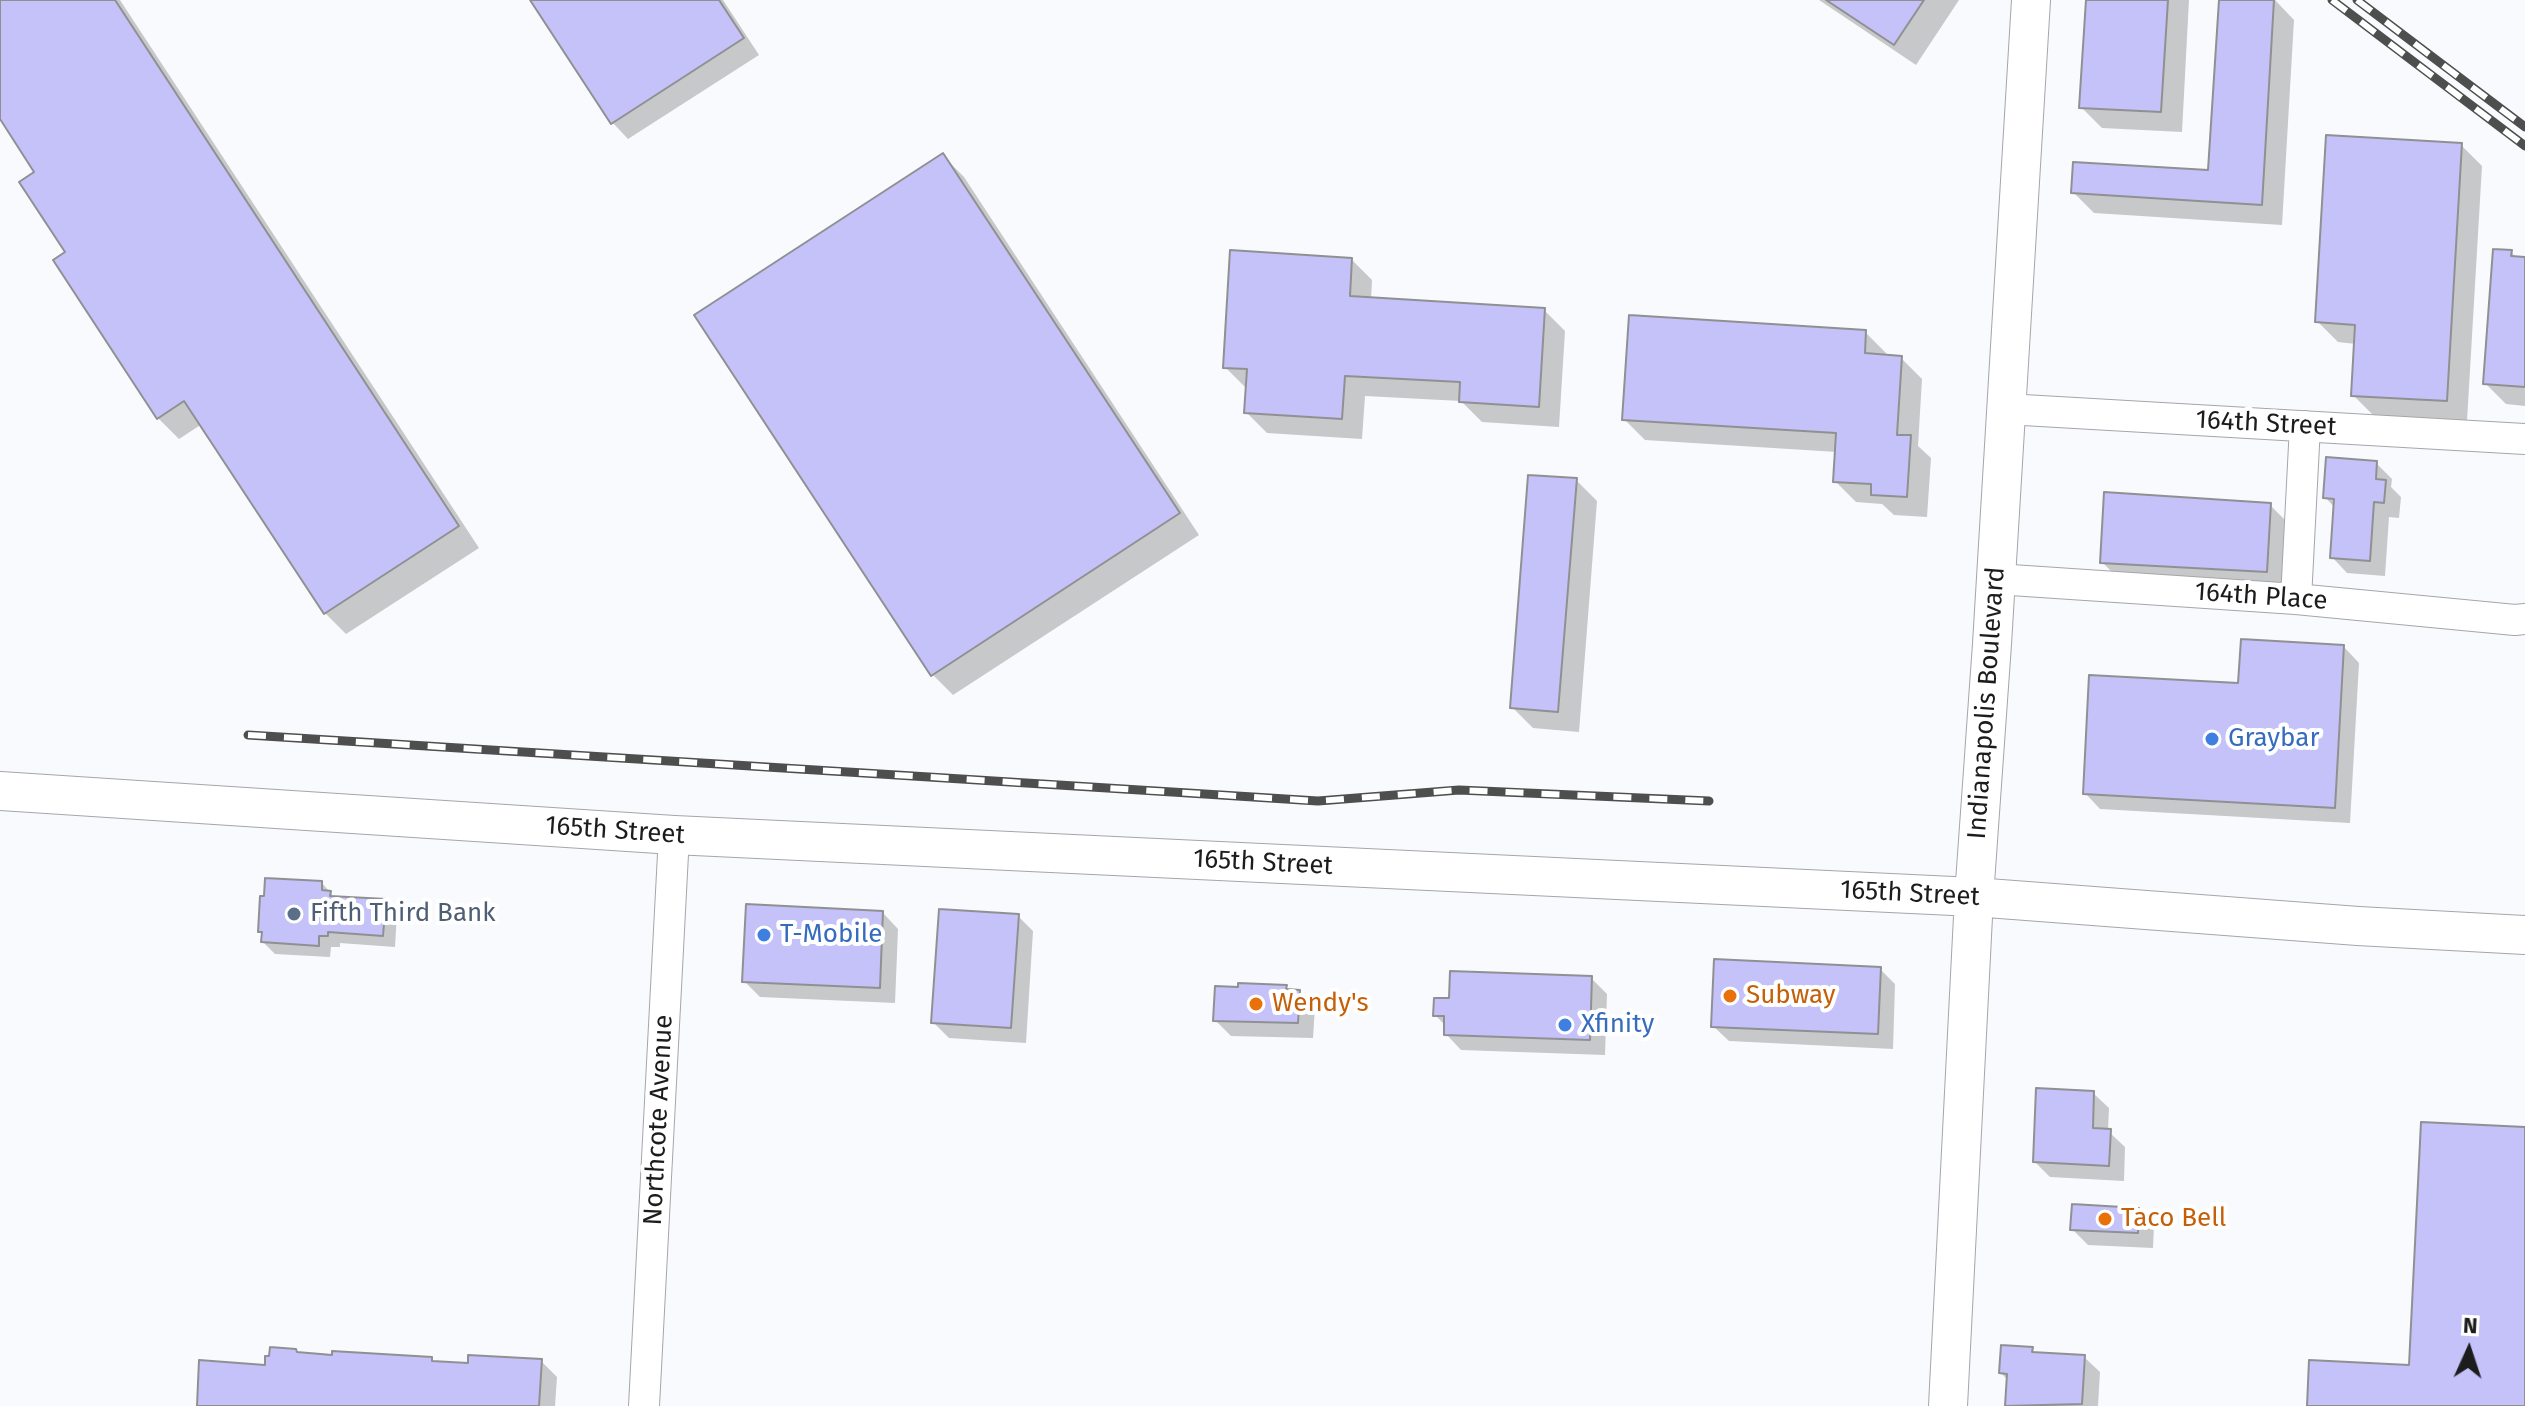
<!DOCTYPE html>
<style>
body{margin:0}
#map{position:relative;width:2525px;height:1406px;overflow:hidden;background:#f8fafd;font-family:"Fira Sans",sans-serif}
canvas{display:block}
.north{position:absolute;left:2429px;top:1310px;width:80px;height:80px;-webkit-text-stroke:6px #fff;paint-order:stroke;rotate:3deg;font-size:22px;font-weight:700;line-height:32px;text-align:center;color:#1c1c1d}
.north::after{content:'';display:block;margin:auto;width:28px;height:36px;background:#1c1c1d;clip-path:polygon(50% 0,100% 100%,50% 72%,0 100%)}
</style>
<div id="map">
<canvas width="2525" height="1406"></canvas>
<div class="north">N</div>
</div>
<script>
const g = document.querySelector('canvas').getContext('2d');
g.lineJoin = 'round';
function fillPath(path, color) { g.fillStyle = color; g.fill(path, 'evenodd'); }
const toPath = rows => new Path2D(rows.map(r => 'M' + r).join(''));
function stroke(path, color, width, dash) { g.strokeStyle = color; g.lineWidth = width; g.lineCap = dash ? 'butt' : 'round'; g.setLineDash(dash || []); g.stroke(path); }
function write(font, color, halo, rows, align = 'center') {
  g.font = font + ' "Fira Sans",sans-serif'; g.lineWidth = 8; g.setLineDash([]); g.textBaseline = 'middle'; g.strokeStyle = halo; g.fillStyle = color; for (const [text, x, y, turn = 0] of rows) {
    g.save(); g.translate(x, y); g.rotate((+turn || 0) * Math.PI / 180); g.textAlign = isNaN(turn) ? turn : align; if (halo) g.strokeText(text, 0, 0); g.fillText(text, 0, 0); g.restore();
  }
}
fillPath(toPath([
 [0,0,120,0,479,548,346,634,325,613,202,424,179,439,158,418,68,252,37,172,0,116],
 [532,0,723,0,759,55,628,139,613,123],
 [1819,0,1959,0,1916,65],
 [2088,0,2189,0,2182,132,2102,128,2081,107],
 [2221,0,2275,0,2294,20,2282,225,2094,213,2073,192,2210,172],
 [2461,145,2482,166,2467,421,2374,416,2353,395,2356,344,2338,342,2317,321],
 [943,156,964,177,1199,535,953,695,932,674],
 [2511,252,2517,258,2525,259,2525,406,2506,404,2485,383],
 [1351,259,1372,280,1371,300,1544,310,1565,331,1559,427,1482,422,1461,401,1365,396,1362,439,1267,433,1246,412,1246,388,1225,367],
 [1865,332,1886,353,1886,357,1901,358,1922,379,1918,446,1931,458,1927,517,1894,515,1882,504,1856,502,1835,481,1837,452,1645,440,1624,419],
 [2376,463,2392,479,2391,487,2401,497,2399,518,2389,517,2385,576,2347,573,2332,557,2335,508,2325,497],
 [1576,480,1597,501,1579,732,1533,728,1512,707],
 [2270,505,2291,526,2287,592,2123,583,2102,562],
 [2344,647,2359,663,2350,823,2100,809,2085,793,2240,685],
 [322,883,335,898,385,901,397,913,395,947,340,943,340,947,331,947,330,957,275,954,263,942,264,935,260,931],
 [883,913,898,929,895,1003,760,997,744,981],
 [1018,916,1033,931,1026,1043,949,1038,934,1023],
 [1880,969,1895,984,1893,1049,1729,1041,1713,1026],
 [1591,978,1607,994,1605,1055,1461,1050,1446,1034,1446,1026,1435,1015,1451,1000],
 [1286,987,1289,991,1299,992,1315,1007,1313,1038,1231,1036,1215,1020],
 [2093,1093,2109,1108,2108,1131,2125,1147,2124,1181,2050,1177,2035,1162],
 [2138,1209,2154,1225,2153,1248,2088,1245,2072,1229],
 [2032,1349,2038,1355,2084,1357,2100,1372,2098,1406,2008,1406,2008,1380,2001,1373],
 [299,1355,431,1359,436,1363,470,1365,541,1361,557,1377,555,1406,199,1406,267,1367]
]), '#0003');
const building = toPath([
 [0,0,115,0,459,526,324,614,184,401,157,419,53,260,65,252,19,182,34,172,0,119,0,0],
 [530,0,719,0,744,38,611,124,530,0],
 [1826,0,1924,0,1894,45,1826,0],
 [2086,0,2168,0,2161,112,2079,108,2086,0],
 [2219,0,2274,0,2262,205,2071,193,2073,162,2208,170,2219,0],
 [2326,135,2462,143,2447,401,2351,396,2355,325,2315,322,2326,135],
 [943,153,1180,513,931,676,694,315,943,153],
 [2493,249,2512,250,2511,256,2525,257,2525,387,2483,384,2493,249],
 [1230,250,1352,258,1350,296,1545,308,1539,407,1459,402,1460,382,1345,376,1342,419,1244,413,1247,369,1223,368,1230,250],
 [1629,315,1866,330,1865,353,1902,356,1897,435,1911,435,1907,497,1871,495,1871,484,1833,482,1836,433,1622,420,1629,315],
 [2326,457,2377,461,2376,479,2386,480,2384,503,2374,502,2370,561,2330,558,2334,499,2323,498,2326,457],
 [1528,475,1577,478,1558,712,1510,708,1528,475],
 [2104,492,2271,503,2267,572,2100,563,2104,492],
 [2241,639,2344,645,2335,808,2083,794,2089,675,2238,683,2241,639],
 [265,878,322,881,322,890,331,891,330,896,386,899,383,936,328,932,328,936,319,936,319,946,261,942,262,932,258,932,260,896,264,896,265,878],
 [746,904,883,911,880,988,742,982,746,904],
 [939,909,1019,914,1011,1028,931,1023,939,909],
 [1714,959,1881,967,1878,1034,1711,1027,1714,959],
 [1450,971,1592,976,1590,1040,1444,1035,1444,1016,1433,1016,1434,998,1449,998,1450,971],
 [1238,983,1287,985,1286,989,1300,990,1298,1023,1213,1021,1215,986,1238,987,1238,983],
 [2036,1088,2094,1091,2093,1128,2111,1129,2109,1166,2033,1162,2036,1088],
 [2421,1122,2525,1127,2525,1406,2307,1406,2309,1360,2409,1365,2421,1122],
 [2072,1204,2139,1208,2138,1233,2070,1230,2072,1204],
 [2001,1345,2033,1347,2032,1352,2085,1355,2082,1404,2005,1406,2007,1374,1999,1373,2001,1345],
 [270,1347,296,1349,297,1352,332,1355,332,1351,432,1357,432,1361,468,1363,468,1355,542,1359,539,1406,197,1406,199,1360,265,1365,265,1356,269,1356,270,1347]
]);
fillPath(building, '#c4c2f8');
stroke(building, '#909093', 2);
const minor = toPath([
 [2006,409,2525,439],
 [1996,579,2296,599,2515,620,2525,619],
 [2296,599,2305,426],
 [644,1406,674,835]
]);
const major = toPath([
 [0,791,674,835,1974,897,2358,926,2525,935],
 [1948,1406,1974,897,1992,644,2031,0]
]);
stroke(minor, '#a4a6a9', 32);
stroke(major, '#a4a6a9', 40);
stroke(minor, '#fff', 30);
stroke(major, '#fff', 38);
const rail = toPath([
 [2332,0,2525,146],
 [2357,0,2525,127],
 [248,735,1318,801,1459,790,1709,801]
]);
stroke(rail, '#4e4e4f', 9);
stroke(rail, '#fff', 6, [18]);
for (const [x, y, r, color] of [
 [2212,739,8,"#3f7fe0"],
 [294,914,8,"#5c6f8a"],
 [764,935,8,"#3f7fe0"],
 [1730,996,8,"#e8710a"],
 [1256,1004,8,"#e8710a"],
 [1565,1025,8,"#3f7fe0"],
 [2105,1219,8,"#e8710a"]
]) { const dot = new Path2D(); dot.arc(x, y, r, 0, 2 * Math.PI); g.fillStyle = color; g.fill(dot); stroke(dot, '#fff', 3); }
write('26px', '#1c1c1d', '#fff', [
 ["164th Street",2266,424,3],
 ["164th Place",2261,597,4],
 ["Indianapolis Boulevard",1987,703,-86],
 ["165th Street",615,831,4],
 ["165th Street",1263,863,3],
 ["165th Street",1910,894,3],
 ["Northcote Avenue",659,1120,-87]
]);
write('26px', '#366cbe', '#fff', [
 ["Graybar",2228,739],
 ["T-Mobile",780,935],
 ["Xfinity",1581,1025]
], 'left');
write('26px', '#4e5e75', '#fff', [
 ["Fifth Third Bank",310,914]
], 'left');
write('26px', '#c56008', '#fff', [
 ["Subway",1746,996],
 ["Wendy's",1272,1004],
 ["Taco Bell",2121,1219]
], 'left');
</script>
